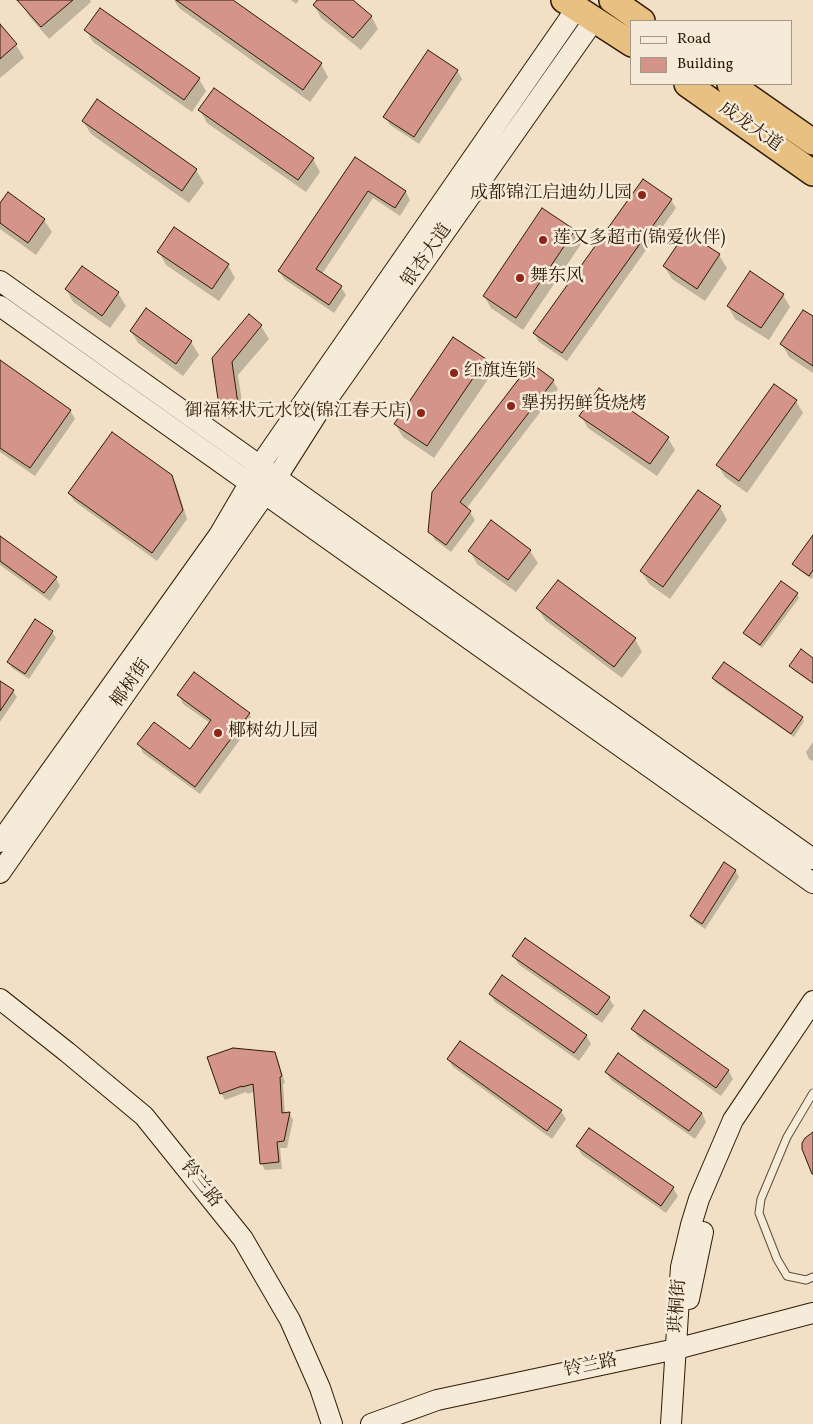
<!DOCTYPE html>
<meta charset="utf-8">
<style>
body{margin:0}
#map{position:relative;width:813px;height:1424px;overflow:hidden;background:#f1e0c5;font-family:Vollkorn,serif}
canvas{display:block}
.legend{position:absolute;left:630px;top:20px;width:162px;height:65px;box-sizing:border-box;background:#f6ebd9;border:1px solid #a69884;margin:0;padding:6px 9px;list-style:none;font-size:15px;color:#2f1b05}
.legend li{display:flex;align-items:center;gap:10px;height:25px}
.legend b{width:25px;border:1px solid #a69884}
</style>
<div id="map">
<canvas width="813" height="1424"></canvas>
<ul class="legend">
<li><b style="height:6px;background:#f6ebd9"></b>Road</li>
<li><b style="height:14px;background:#d4948a"></b>Building</li>
</ul>
</div>
<script>
const g = document.querySelector('canvas').getContext('2d');
g.lineJoin = 'round';
function fillPath(path, color) { g.fillStyle = color; g.fill(path, 'evenodd'); }
const toPath = rows => new Path2D(rows.map(r => 'M' + r).join(''));
function stroke(path, color, width, dash) { g.strokeStyle = color; g.lineWidth = width; g.lineCap = dash ? 'butt' : 'round'; g.setLineDash(dash || []); g.stroke(path); }
function write(font, color, halo, rows, align = 'center') {
  g.font = font + ' Vollkorn,"Noto Serif SC",serif'; g.lineWidth = 5; g.setLineDash([]); g.textBaseline = 'middle'; g.strokeStyle = halo; g.fillStyle = color; for (const [text, x, y, turn = 0] of rows) {
    g.save(); g.translate(x, y); g.rotate((+turn || 0) * Math.PI / 180); g.textAlign = isNaN(turn) ? turn : align; if (halo) g.strokeText(text, 0, 0); g.fillText(text, 0, 0); g.restore();
  }
}
fillPath(toPath([
 [26,0,90,0,91,2,49,39,29,16,22,4],
 [174,0,231,0,321,64,328,77,310,102,179,8],
 [291,0,299,0,296,4],
 [318,0,351,0,371,16,378,29,361,50,321,18,314,5],
 [0,26,16,45,24,58,0,78],
 [86,30,199,79,206,91,192,112,93,42],
 [457,70,462,79,419,144,390,125,385,117],
 [98,101,196,170,204,183,189,203,91,134,83,121],
 [200,110,313,159,320,172,306,192,207,123],
 [355,158,406,192,410,200,400,216,373,198,322,274,341,287,346,295,334,313,284,279,279,271],
 [671,200,676,208,567,361,539,342,534,333],
 [0,205,44,220,52,232,36,255,0,229],
 [574,231,581,244,523,330,491,308,484,296],
 [686,234,719,255,727,268,705,301,672,279,664,266],
 [159,252,228,265,235,278,219,301,166,265],
 [82,267,118,293,126,306,110,328,73,302,66,289],
 [783,295,790,307,769,340,735,319,728,306],
 [249,316,261,326,269,339,238,375,244,416,228,419,221,406,213,358],
 [813,318,813,373,789,357,782,344],
 [131,331,191,342,199,355,183,376,138,343],
 [485,360,493,372,434,458,403,437,395,424],
 [0,361,70,410,75,419,35,476,0,452],
 [553,381,558,389,466,509,470,512,475,520,451,552,435,540,430,531],
 [796,401,803,413,747,493,725,477,718,465],
 [581,416,668,438,675,450,657,476,588,428],
 [171,475,176,484,187,519,157,561,74,501,69,493],
 [720,507,727,520,670,599,649,584,641,571],
 [0,537,56,578,60,586,50,601,0,565],
 [813,538,813,577,811,579,796,568,793,564],
 [470,551,530,551,538,563,516,592,477,564],
 [797,594,799,598,762,648,747,636,745,633],
 [538,608,635,639,642,652,622,678,545,620],
 [52,632,56,638,29,679,12,668,8,662],
 [813,659,813,684,793,670,791,666],
 [713,678,802,718,804,721,794,737,715,682],
 [0,682,13,691,17,697,0,722],
 [179,695,249,714,253,722,200,794,143,753,139,744,191,750,210,723,183,704],
 [813,742,813,761,809,759,806,752],
 [735,870,739,877,705,929,695,922,691,916],
 [514,956,609,998,614,1006,602,1023,518,964],
 [490,994,586,1035,591,1044,579,1061,495,1002],
 [633,1029,728,1070,733,1079,721,1096,638,1037],
 [274,1053,278,1060,285,1083,283,1084,285,1114,289,1113,293,1120,287,1148,280,1148,282,1169,265,1170,261,1163,255,1091,248,1094,246,1092,225,1100,221,1093],
 [448,1059,561,1111,566,1119,552,1139,453,1067],
 [606,1072,702,1113,706,1122,695,1139,611,1080],
 [577,1146,673,1188,678,1196,666,1213,582,1155]
]), '#0003');
const building = toPath([
 [17,0,73,0,41,27,17,0],
 [176,0,233,0,322,63,303,90,176,0],
 [317,0,353,0,372,16,353,38,313,5,317,0],
 [100,8,200,78,184,100,84,30,100,8],
 [0,24,17,44,0,59,0,24],
 [428,50,458,70,414,137,383,117,428,50],
 [214,88,314,158,298,180,198,110,214,88],
 [97,99,197,169,182,191,82,121,97,99],
 [355,157,406,191,395,208,368,191,316,269,342,286,329,305,278,271,355,157],
 [643,179,672,199,562,353,533,333,643,179],
 [8,192,45,219,28,243,0,223,0,203,8,192],
 [542,208,575,230,516,318,483,296,542,208],
 [174,227,229,264,212,289,157,252,174,227],
 [686,232,720,254,697,289,663,266,686,232],
 [82,266,119,292,102,316,65,289,82,266],
 [750,271,784,294,761,328,727,306,750,271],
 [146,308,192,341,176,364,130,331,146,308],
 [803,310,813,316,813,366,780,344,803,310],
 [249,314,262,325,232,362,238,404,219,406,212,358,249,314],
 [453,337,486,359,427,446,394,424,453,337],
 [0,360,71,410,30,468,0,448,0,360],
 [531,363,554,380,460,502,471,511,446,545,428,532,432,492,531,363],
 [774,384,797,400,739,481,716,465,774,384],
 [599,388,669,437,650,464,579,416,599,388],
 [112,432,172,475,183,510,152,553,68,493,112,432],
 [698,490,721,506,663,587,640,571,698,490],
 [491,520,531,550,508,580,468,551,491,520],
 [813,535,813,570,809,576,792,564,813,535],
 [0,536,57,577,44,593,0,561,0,536],
 [558,580,636,638,614,667,536,608,558,580],
 [781,581,798,593,760,645,743,633,781,581],
 [35,619,53,631,25,674,7,662,35,619],
 [801,649,813,658,813,683,789,666,801,649],
 [724,662,803,717,791,734,712,678,724,662],
 [194,672,250,713,195,787,137,744,154,722,190,749,211,720,177,695,194,672],
 [0,681,14,690,0,711,0,681],
 [724,862,736,870,702,924,690,916,724,862],
 [525,938,610,997,597,1015,512,956,525,938],
 [502,975,587,1035,574,1053,489,994,502,975],
 [644,1010,729,1070,716,1088,631,1029,644,1010],
 [460,1041,562,1110,547,1131,447,1059,460,1041],
 [233,1048,275,1052,282,1076,280,1077,282,1113,290,1112,284,1141,277,1142,279,1162,260,1164,253,1084,242,1087,242,1086,220,1094,207,1057,233,1048],
 [618,1053,702,1113,689,1131,605,1072,618,1053],
 [589,1128,674,1187,661,1206,576,1146,589,1128],
 [813,1132,813,1174,812,1174,802,1149,802,1143,805,1138,813,1132]
]);
fillPath(building, '#d4948a');
stroke(building, '#2f1b05', 1);
const lane = toPath([
 [813,1093,787,1137,761,1199,759,1213,777,1259,787,1276,806,1280,813,1277]
]);
const secondary = toPath([
 [0,281,813,859],
 [0,306,813,883],
 [0,842,219,535,260,465,576,9],
 [0,873,277,477,317,414,594,20],
 [0,999,67,1052,144,1116,243,1239,290,1320,320,1388,332,1424],
 [689,1299,703,1232],
 [371,1424,437,1400,676,1349,813,1313],
 [671,1424,681,1267,691,1225,699,1199,733,1120,813,1001]
]);
const highway = toPath([
 [564,0,632,44],
 [612,0,642,21],
 [687,84,813,173],
 [730,84,813,142]
]);
stroke(lane, '#604c35', 9);
stroke(secondary, '#2f1b05', 22);
stroke(highway, '#2f1b05', 28);
stroke(lane, '#f6ebd9', 7);
stroke(secondary, '#f6ebd9', 20);
stroke(highway, '#e8c082', 25);
for (const [x, y, r, color] of [
 [642,195,5,"#8f2418"],
 [543,240,5,"#8f2418"],
 [520,278,5,"#8f2418"],
 [454,373,5,"#8f2418"],
 [511,406,5,"#8f2418"],
 [421,413,5,"#8f2418"],
 [218,733,5,"#8f2418"]
]) { const dot = new Path2D(); dot.arc(x, y, r, 0, 2 * Math.PI); g.fillStyle = color; g.fill(dot); stroke(dot, '#f6ebd9', 2); }
write('18px', '#2f1b05', '#f6ebd9', [
 ["成龙大道",750,128,35],
 ["银杏大道",428,256,-55],
 ["椰树街",132,684,-55],
 ["铃兰路",200,1185,51],
 ["珙桐街",679,1306,-86],
 ["铃兰路",591,1367,-12]
]);
write('18px', '#2f1b05', '#f6ebd9', [
 ["成都锦江启迪幼儿园",632,195,"right"],
 ["莲又多超市(锦爱伙伴)",553,240],
 ["舞东风",530,278],
 ["红旗连锁",464,373],
 ["犟拐拐鲜货烧烤",521,406],
 ["御福箖状元水饺(锦江春天店)",411,413,"right"],
 ["椰树幼儿园",228,733]
], 'left');
</script>
